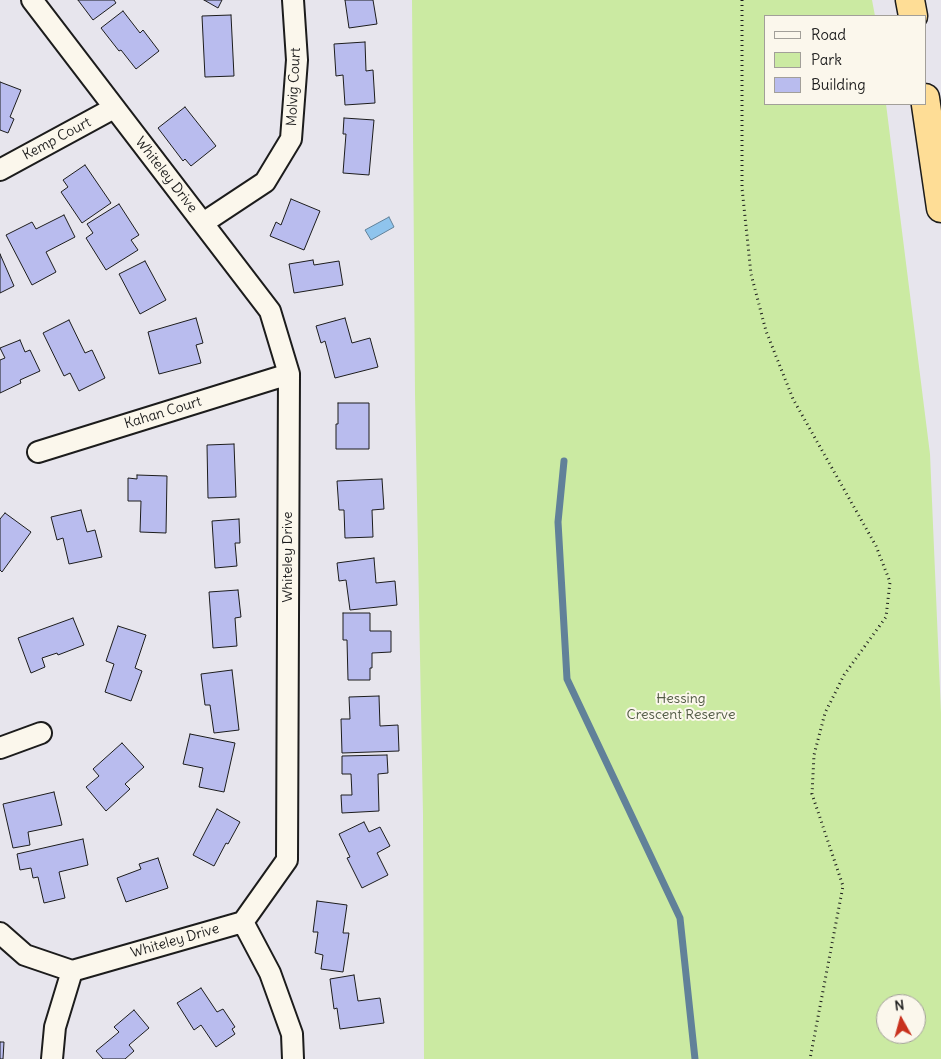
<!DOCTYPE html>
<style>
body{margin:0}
#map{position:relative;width:941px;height:1059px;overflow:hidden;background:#e7e5ed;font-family:Delius,sans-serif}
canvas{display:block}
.legend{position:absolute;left:764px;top:15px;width:162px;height:90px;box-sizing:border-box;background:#fbf7ec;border:1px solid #a29f99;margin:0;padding:6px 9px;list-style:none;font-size:15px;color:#1c1c1c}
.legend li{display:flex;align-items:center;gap:10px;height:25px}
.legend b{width:25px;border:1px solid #a29f99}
.north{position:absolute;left:876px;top:994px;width:50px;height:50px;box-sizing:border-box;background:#fbf7ec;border:1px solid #a29f99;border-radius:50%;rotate:353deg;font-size:14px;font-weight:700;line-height:20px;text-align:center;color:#1c1c1c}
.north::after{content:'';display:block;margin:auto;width:18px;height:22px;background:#c8321e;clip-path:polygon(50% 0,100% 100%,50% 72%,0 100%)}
</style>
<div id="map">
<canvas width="941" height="1059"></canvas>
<ul class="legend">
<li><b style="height:6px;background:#fbf7ec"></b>Road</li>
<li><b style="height:14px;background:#cbeaa2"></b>Park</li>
<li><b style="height:14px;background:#b9bcee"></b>Building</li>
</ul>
<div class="north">N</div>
</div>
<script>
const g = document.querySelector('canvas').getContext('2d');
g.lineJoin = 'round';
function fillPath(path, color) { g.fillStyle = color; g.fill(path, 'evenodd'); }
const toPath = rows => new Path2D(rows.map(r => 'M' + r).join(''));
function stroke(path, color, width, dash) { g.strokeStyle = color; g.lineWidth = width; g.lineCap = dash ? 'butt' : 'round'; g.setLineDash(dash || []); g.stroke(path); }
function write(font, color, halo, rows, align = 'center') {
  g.font = font + ' Delius,sans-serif'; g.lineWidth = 4; g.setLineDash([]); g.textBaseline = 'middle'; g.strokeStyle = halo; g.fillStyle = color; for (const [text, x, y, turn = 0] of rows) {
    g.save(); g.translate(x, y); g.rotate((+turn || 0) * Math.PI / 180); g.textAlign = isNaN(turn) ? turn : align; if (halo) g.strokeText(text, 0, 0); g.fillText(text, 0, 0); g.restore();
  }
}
fillPath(toPath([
 [412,0,872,0,875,16,765,16,765,104,886,104,930,454,941,713,941,1059,424,1059,423,815,415,394],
 [886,1004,916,1004,916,1034,886,1034]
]), '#cbeaa2');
const water = toPath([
 [389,217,394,227,371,240,365,230,389,217]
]);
fillPath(water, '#8fc4ed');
stroke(water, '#618199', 1);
stroke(toPath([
 [564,461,558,522,567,679,680,918,695,1059]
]), '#618199', 7);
const building = toPath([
 [78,0,114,0,116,3,93,20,78,0],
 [204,0,222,0,218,8,204,0],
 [345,0,373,0,377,24,349,28,345,0],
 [123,11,140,33,143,30,159,51,136,69,121,50,119,51,101,28,123,11],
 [231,15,234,76,205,77,202,16,231,15],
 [365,42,366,71,373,70,375,103,345,105,343,75,336,76,334,44,365,42],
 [0,82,21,90,10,117,14,119,8,133,0,130,0,82],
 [185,107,216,146,191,166,185,159,183,161,158,128,185,107],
 [344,118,374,120,369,175,343,173,346,134,343,134,344,118],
 [85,165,111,203,82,223,61,192,68,187,63,180,85,165],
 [291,199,320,211,304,250,270,236,276,222,281,225,291,199],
 [119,204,139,235,131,240,138,250,106,270,86,238,93,233,87,224,119,204],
 [64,215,75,237,46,252,56,272,32,285,6,235,32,222,36,229,64,215],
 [0,254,14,286,0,293,0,254],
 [313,260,314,265,339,261,343,285,294,293,289,264,313,260],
 [145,261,166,300,140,314,119,274,145,261],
 [196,318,203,343,196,345,201,363,159,374,148,332,196,318],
 [345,318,352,343,370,338,378,367,335,378,325,341,321,343,316,326,345,318],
 [69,320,85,353,92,350,105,378,79,391,70,373,64,376,43,333,69,320],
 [20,340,25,352,30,350,40,371,20,380,21,383,0,393,0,360,5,358,0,348,20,340],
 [338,403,369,403,369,449,336,449,336,424,338,424,338,403],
 [234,444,236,497,208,498,207,445,234,444],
 [137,475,167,476,166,533,140,532,141,501,128,501,128,478,137,479,137,475],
 [382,479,384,509,372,510,373,537,345,538,344,510,339,510,337,481,382,479],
 [81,510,87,532,95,530,102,557,69,564,63,538,57,540,51,517,81,510],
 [5,513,31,532,2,572,0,570,0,519,5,513],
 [239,519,240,543,235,543,237,566,215,568,212,521,239,519],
 [374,558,376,583,395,581,397,605,350,610,346,580,339,581,337,563,374,558],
 [238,590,241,617,235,618,237,646,213,648,209,592,238,590],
 [343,613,370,613,370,631,391,631,391,652,372,653,372,668,370,668,370,680,348,680,347,640,343,640,343,613],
 [73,618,84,645,58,655,57,653,42,658,45,667,31,673,18,638,73,618],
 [118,626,146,635,135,668,142,671,131,701,105,692,114,664,106,661,118,626],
 [232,670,239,730,214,733,210,705,205,705,201,674,232,670],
 [379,696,380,726,398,725,399,751,342,753,341,719,350,719,349,697,379,696],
 [190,734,235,743,224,792,199,787,203,768,183,764,190,734],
 [122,743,144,767,125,784,130,789,106,811,86,787,99,776,93,769,122,743],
 [387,755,388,773,378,774,379,811,342,813,341,795,352,795,351,774,342,774,342,756,387,755],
 [54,792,62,825,28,832,30,845,13,848,3,804,54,792],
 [217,809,240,822,228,844,226,843,214,866,193,855,217,809],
 [364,822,369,832,380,827,390,846,377,853,388,875,362,888,347,858,350,857,339,834,364,822],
 [83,839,88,865,59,872,65,898,44,903,38,877,33,878,31,868,20,870,17,854,83,839],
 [158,858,168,888,126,902,117,878,141,869,139,864,158,858],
 [317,901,347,905,343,933,349,933,343,972,321,969,323,955,315,953,318,932,313,932,317,901],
 [354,975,358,1001,380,998,384,1023,340,1029,337,1008,334,1009,330,979,354,975],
 [201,988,217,1012,223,1009,235,1027,232,1029,235,1034,216,1047,201,1025,194,1030,177,1003,201,988],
 [134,1010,149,1028,129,1045,134,1051,125,1059,103,1059,96,1051,119,1032,114,1027,134,1010],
 [0,1042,4,1042,3,1059,0,1059,0,1042]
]);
fillPath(building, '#b9bcee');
stroke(building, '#1c1c1c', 1);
const minor = toPath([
 [0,170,114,108],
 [203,223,265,182,291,139,297,60,293,0],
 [38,452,289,374],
 [0,748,41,733],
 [243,922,270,973,292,1034,293,1059],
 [0,933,25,955,72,971,243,922,287,860,289,374,270,311,32,0],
 [52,1059,55,1027,72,971]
]);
const motorway = toPath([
 [910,0,913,16],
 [925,98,941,208]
]);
stroke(minor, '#1c1c1c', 24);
stroke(motorway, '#1c1c1c', 31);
stroke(toPath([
 [742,0,742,188,751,274,766,331,793,399,876,546,890,582,886,617,844,675,825,713,814,755,812,794,843,886,810,1059]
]), '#1c1c1c', 3, [1, 4]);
stroke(minor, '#fbf7ec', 20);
stroke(motorway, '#fedd96', 28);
write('14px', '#1c1c1c', '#fbf7ec', [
 ["Molvig Court",294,87,-87],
 ["Kemp Court",57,139,-28],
 ["Whiteley Drive",166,175,52],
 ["Kahan Court",163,413,-17],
 ["Whiteley Drive",288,557,-90],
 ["Whiteley Drive",175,941,-16]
]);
write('14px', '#515a44', '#fbf7ec', [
 ["Hessing",681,699],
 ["Crescent Reserve",681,715]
]);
</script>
